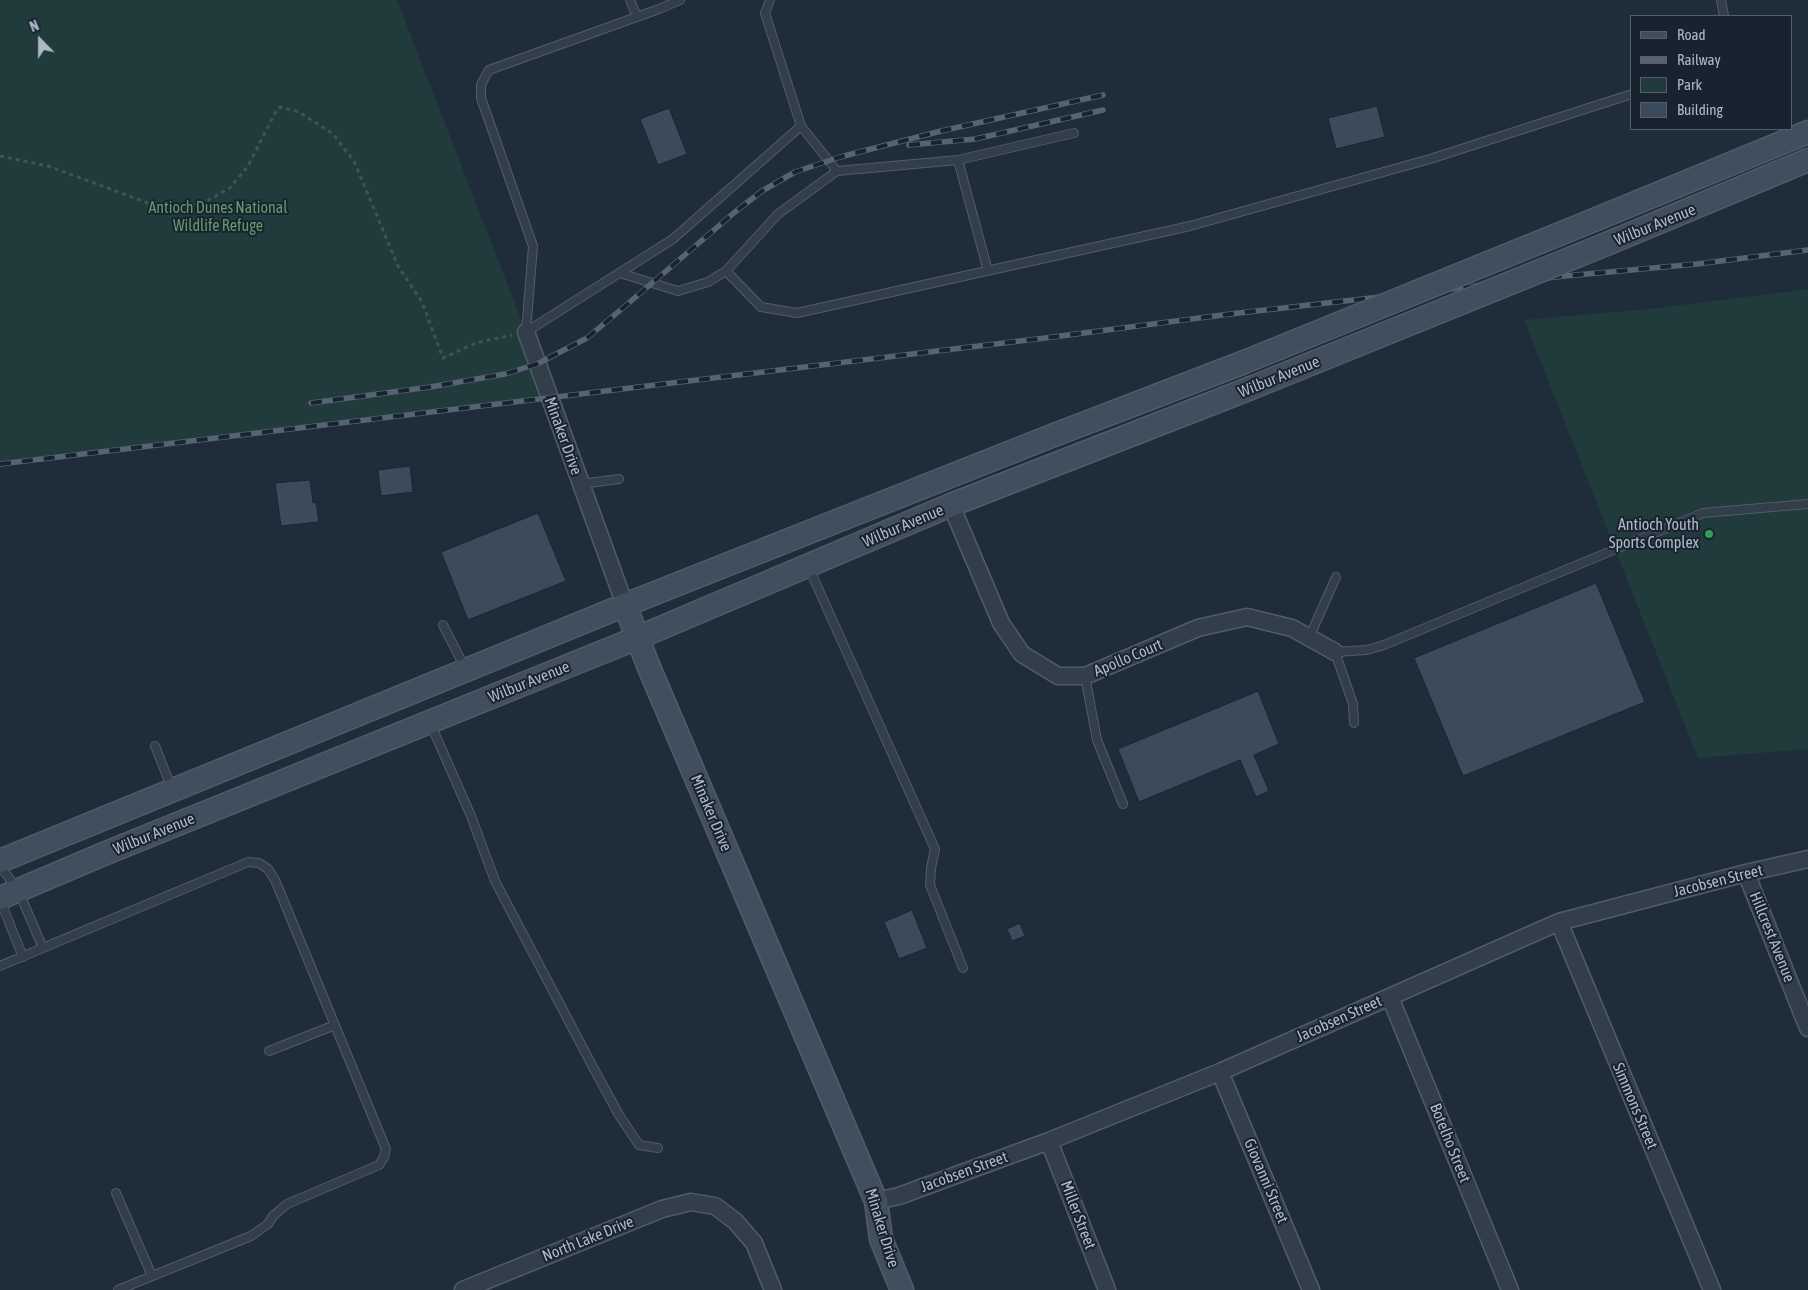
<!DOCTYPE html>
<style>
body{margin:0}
#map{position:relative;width:1808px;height:1290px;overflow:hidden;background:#1f2d3b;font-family:"Asap Condensed",sans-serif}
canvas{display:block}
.legend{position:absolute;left:1630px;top:15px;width:162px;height:115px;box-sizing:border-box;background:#192330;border:1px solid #555f6c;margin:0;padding:6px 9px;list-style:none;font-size:15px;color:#aeb9c7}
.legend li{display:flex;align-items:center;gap:10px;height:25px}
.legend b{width:25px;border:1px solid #555f6c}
.north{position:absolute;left:15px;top:15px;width:50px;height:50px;-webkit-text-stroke:4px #192330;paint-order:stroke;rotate:338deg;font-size:14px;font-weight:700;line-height:20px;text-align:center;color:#aeb9c7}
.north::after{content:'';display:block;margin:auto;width:18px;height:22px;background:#aeb9c7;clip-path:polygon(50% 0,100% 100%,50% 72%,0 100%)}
</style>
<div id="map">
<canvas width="1808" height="1290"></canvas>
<ul class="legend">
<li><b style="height:6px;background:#414e5e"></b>Road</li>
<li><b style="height:6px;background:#556373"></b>Railway</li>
<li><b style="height:14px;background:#213a3c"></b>Park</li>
<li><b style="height:14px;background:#3b4b5b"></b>Building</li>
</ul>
<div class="north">N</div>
</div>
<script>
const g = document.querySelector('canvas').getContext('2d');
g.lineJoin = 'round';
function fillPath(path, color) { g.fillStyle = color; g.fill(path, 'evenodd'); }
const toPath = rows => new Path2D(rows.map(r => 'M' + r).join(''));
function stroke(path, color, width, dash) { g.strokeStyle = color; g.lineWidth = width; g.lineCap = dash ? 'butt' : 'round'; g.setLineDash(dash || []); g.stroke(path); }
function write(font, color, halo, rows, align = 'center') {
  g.font = font + ' "Asap Condensed",sans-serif'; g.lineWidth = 4; g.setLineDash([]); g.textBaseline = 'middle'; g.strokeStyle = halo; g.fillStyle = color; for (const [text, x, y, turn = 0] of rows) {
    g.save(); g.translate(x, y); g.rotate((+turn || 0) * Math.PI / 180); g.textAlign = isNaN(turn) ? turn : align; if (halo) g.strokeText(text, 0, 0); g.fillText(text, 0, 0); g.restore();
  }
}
fillPath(toPath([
 [0,0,397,0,526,332,548,397,0,464],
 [1808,289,1808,749,1698,758,1524,320,1648,309]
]), '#213a3c');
const building = toPath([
 [1377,106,1385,137,1336,149,1328,118,1377,106],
 [669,108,687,154,658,165,640,119,669,108],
 [410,466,413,492,381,496,378,470,410,466],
 [310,480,313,503,316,502,319,522,281,526,275,483,310,480],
 [538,513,566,581,468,620,441,552,538,513],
 [1596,583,1645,702,1463,776,1414,658,1596,583],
 [1258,691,1279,744,1254,755,1269,791,1256,797,1240,760,1139,802,1118,749,1258,691],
 [912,910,927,948,899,959,884,922,912,910],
 [1020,923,1025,936,1012,941,1007,929,1020,923]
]);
fillPath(building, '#3b4b5b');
stroke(building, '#1b2532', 1);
const lane = toPath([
 [630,0,637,17],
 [1721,0,1724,16],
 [801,126,837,171,958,160,988,271],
 [958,160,1074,133],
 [726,271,761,307,797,313,1190,226,1430,159,1632,94],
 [620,273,678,291,708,282,726,271,778,214,837,171],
 [526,332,673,239,801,126,765,13,770,0],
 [526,332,533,246,481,98,481,85,485,77,489,70,659,9,680,0],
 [581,484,619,479],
 [809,568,935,849,931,868,930,885,963,968],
 [443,625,465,668],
 [1309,638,1336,577],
 [1085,676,1097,740,1123,804],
 [1354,723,1353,704,1335,652,1367,650,1384,645,1703,513,1808,504],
 [431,725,471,816,495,881,594,1069,619,1115,639,1145,658,1148],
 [155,746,172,789],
 [0,866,18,890,43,948],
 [0,900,23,957],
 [0,966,248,862,259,863,268,869,275,880,386,1149,384,1157,379,1165,287,1204,273,1216,268,1224,251,1236,118,1290],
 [269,1051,335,1025],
 [116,1193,152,1276]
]);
const street = toPath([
 [526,332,625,605],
 [951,505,1001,623,1022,654,1058,676,1085,676,1198,628,1247,617,1292,628,1335,652],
 [1746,873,1808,1028],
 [1559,922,1712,1290],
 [1390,997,1510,1290],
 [1220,1072,1311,1290],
 [1049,1141,1107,1290],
 [876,1201,899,1196,1049,1141,1220,1072,1559,922,1746,873,1808,859],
 [463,1290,662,1209,691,1202,715,1206,735,1221,754,1243,773,1290]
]);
const secondary = toPath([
 [1599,218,1808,132],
 [1609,243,1808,160],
 [625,605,648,665,876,1201,881,1239,902,1290],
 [0,861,625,605,1049,437,1242,363],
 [0,898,106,853,637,638,951,505,1251,388]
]);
stroke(lane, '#515c69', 10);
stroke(street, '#515c69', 19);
stroke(secondary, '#515c69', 25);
stroke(toPath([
 [0,156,48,166,148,203,185,206,203,203,230,188,248,166,275,113,280,107,299,112,333,134,354,161,398,266,422,302,443,358,476,343,512,335]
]), '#3c5656', 3, [4, 4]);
stroke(lane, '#333e4b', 8);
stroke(street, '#333e4b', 16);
stroke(secondary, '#414e5e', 22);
const rail = toPath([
 [909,145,975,139,1103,110],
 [311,403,430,387,505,374,537,364,587,338,624,307,735,212,762,191,795,172,840,157,941,131,1103,95],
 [0,464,1045,338,1230,314,1565,276,1697,264,1808,250]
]);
stroke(rail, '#556373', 5.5);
stroke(rail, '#192330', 4, [11]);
const secondaryBridge = toPath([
 [1242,363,1599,218],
 [1251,388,1609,243]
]);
stroke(secondaryBridge, '#515c69', 25, []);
stroke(secondaryBridge, '#414e5e', 22);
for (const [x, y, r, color] of [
 [1709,534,5,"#2e9e5b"]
]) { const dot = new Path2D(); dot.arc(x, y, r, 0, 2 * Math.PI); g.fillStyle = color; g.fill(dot); stroke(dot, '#192330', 2); }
write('16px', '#639a6d', '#192330', [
 ["Antioch Dunes National",218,208],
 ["Wildlife Refuge",218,226]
]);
write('16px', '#aeb9c7', '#192330', [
 ["Wilbur Avenue",1655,225,-22],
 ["Wilbur Avenue",1279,377,-22],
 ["Minaker Drive",563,436,70],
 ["Wilbur Avenue",903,526,-23],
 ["Apollo Court",1128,658,-23],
 ["Wilbur Avenue",529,682,-22],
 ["Minaker Drive",711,813,67],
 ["Wilbur Avenue",154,834,-22],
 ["Jacobsen Street",1718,881,-14],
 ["Hillcrest Avenue",1772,937,68],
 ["Jacobsen Street",1339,1019,-24],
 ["Simmons Street",1635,1106,67],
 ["Botelho Street",1450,1143,68],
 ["Jacobsen Street",964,1172,-20],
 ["Giovanni Street",1266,1181,67],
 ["Miller Street",1078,1215,69],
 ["Minaker Drive",882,1228,73],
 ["North Lake Drive",588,1239,-22]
]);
write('16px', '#aeb9c7', '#192330', [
 ["Antioch Youth",1699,525],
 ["Sports Complex",1699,543]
], 'right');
</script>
